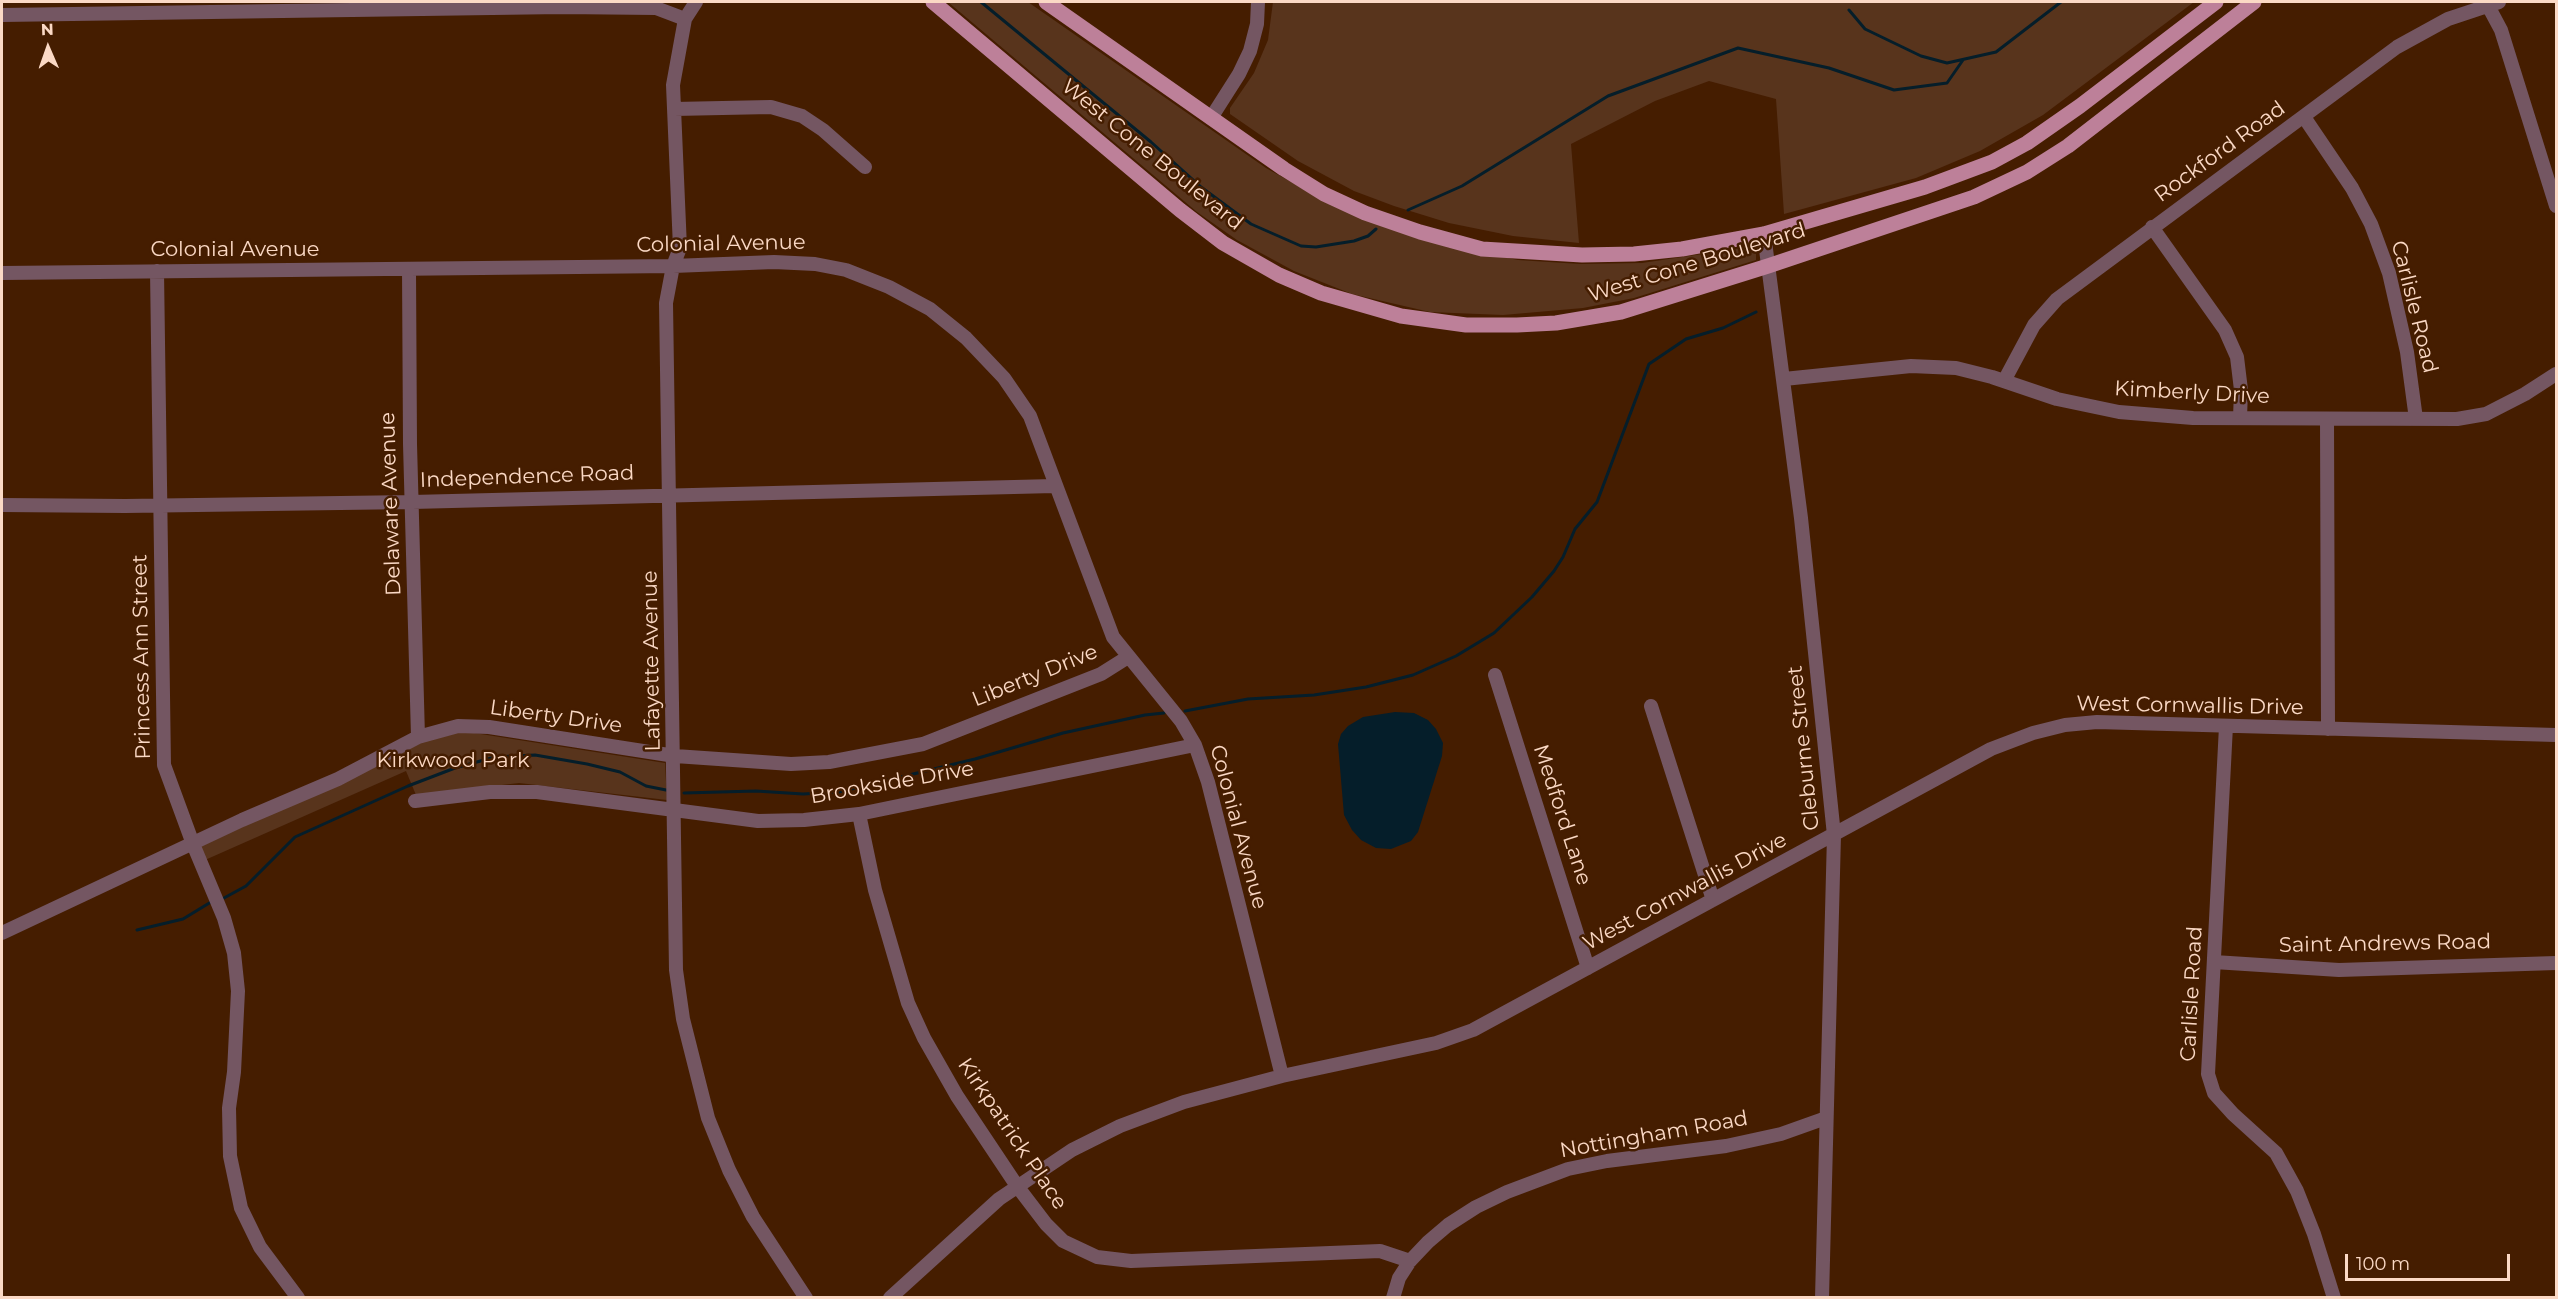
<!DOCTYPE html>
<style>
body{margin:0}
#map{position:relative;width:2558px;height:1299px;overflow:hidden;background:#451d00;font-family:Montserrat,sans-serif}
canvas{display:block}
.frame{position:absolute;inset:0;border:3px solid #fbd9c5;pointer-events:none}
.north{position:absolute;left:18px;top:18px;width:60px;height:60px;-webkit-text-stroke:4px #451d00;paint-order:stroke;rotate:358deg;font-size:16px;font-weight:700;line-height:24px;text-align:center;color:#fbd9c5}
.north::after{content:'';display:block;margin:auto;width:21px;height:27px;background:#fbd9c5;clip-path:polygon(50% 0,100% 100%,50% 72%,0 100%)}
.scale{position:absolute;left:2345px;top:1254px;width:165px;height:27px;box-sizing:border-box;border:3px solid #fbd9c5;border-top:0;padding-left:8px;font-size:18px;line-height:21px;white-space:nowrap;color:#fbd9c5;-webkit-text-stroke:4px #451d00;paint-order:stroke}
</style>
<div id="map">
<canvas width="2558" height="1299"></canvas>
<div class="frame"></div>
<div class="north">N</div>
<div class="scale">100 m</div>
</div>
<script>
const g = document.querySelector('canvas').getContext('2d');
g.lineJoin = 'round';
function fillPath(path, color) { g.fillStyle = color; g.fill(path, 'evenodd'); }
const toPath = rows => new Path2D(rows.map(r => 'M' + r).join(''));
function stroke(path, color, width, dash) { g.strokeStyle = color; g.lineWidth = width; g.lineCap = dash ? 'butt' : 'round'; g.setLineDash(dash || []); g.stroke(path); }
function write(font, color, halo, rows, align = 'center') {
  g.font = font + ' Montserrat,sans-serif'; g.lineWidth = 5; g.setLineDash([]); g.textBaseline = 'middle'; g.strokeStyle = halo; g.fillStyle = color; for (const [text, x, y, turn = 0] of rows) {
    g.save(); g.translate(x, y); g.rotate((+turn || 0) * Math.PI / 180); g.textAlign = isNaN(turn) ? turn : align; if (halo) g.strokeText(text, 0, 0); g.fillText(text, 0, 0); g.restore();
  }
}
fillPath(toPath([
 [948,2,1028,2,1266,168,1334,206,1461,249,1518,260,1580,264,1642,263,1749,247,1756,252,1756,260,1634,298,1583,308,1503,315,1430,312,1352,294,1294,271,1237,240,1197,212],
 [1273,2,2194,2,2043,115,1980,151,1916,178,1784,214,1776,99,1709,81,1655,101,1571,144,1579,243,1513,236,1449,223,1394,206,1354,191,1298,161,1230,114,1230,108,1254,73,1268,40],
 [468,732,665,763,667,800,519,783,416,795,406,771,205,860,199,847,427,738,443,733]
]), '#58341c');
fillPath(toPath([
 [1395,712,1414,713,1428,720,1436,729,1443,743,1442,756,1418,832,1411,841,1391,849,1376,848,1361,840,1352,830,1344,815,1338,744,1341,734,1348,726,1363,717]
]), '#051e2a');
stroke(toPath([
 [981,2,1151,142,1201,187,1251,224,1301,246,1316,247,1354,241,1368,236,1376,229],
 [1849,10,1865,29,1921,56,1947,63,1996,52,2061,2],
 [1408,210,1462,186,1608,96,1738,48,1829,68,1894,90,1947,83,1963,60],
 [1185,711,1248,699,1314,695,1366,687,1413,675,1456,656,1494,633,1532,597,1554,571,1563,557,1575,529,1597,502,1649,364,1686,339,1723,328,1756,312],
 [684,793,756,791,803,794,839,792,975,759,1063,733,1145,715,1164,713],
 [224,898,246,886,295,837,408,786,455,768,495,757,535,755,587,764,620,772,646,786,666,790],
 [137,930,183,919,211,902]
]), '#051e2a', 3);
stroke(toPath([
 [696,2,685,19,673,85,680,248,673,266,666,303,676,970,683,1019,708,1118,729,1170,753,1217,806,1298],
 [2486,2,2501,30,2556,206],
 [2,15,562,7,656,8,685,19],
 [674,109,771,107,802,116,823,130,865,167],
 [2304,117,2352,188,2371,224,2389,273,2407,352,2416,419],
 [1211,118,1239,74,1250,51,1257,24,1258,2],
 [2152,227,2225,330,2237,357,2241,390,2240,418],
 [1764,234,1801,518,1834,835,1822,1298],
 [409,270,410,444,418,737],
 [157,271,164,765,193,844,224,918,234,953,238,991,234,1072,229,1108,230,1156,241,1208,260,1247,298,1298],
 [2,273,673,266,774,262,815,264,846,270,889,287,930,309,966,338,1004,378,1030,416,1113,637,1181,721,1195,745,1208,782,1282,1076],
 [1784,379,1911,366,1956,368,1992,377,2057,399,2119,412,2193,418,2457,419,2486,414,2525,394,2556,374],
 [2004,381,2034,325,2057,299,2397,47,2448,19,2499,2],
 [2327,420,2328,729],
 [2,505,125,506,412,502,1054,486],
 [1495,675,1588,968],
 [1651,706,1713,900],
 [2226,726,2208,1074,2214,1093,2233,1114,2276,1153,2297,1191,2314,1234,2334,1298],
 [415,801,490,792,537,792,758,821,804,820,859,814,1195,745],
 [859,814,875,890,908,1003,924,1038,957,1096,1017,1186,1046,1224,1063,1241,1097,1257,1131,1261,1380,1251,1410,1261],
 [2,933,242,820,338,779,418,737,458,726,489,727,675,756,791,764,829,762,923,744,1101,674,1128,657],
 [2214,962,2339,970,2556,963],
 [890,1298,999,1199,1072,1150,1120,1126,1184,1102,1282,1076,1436,1043,1473,1030,1991,749,2033,733,2065,725,2097,722,2556,735],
 [1393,1298,1399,1278,1410,1261,1428,1242,1448,1225,1476,1207,1507,1192,1568,1169,1607,1161,1726,1146,1781,1134,1826,1118]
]), '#745662', 14);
stroke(toPath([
 [933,2,1180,210,1223,243,1279,275,1321,293,1401,316,1466,325,1517,325,1556,323,1621,312,1768,266,1974,197,2027,172,2068,146,2254,2],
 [1046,2,1284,169,1324,194,1365,213,1420,232,1482,249,1582,255,1634,254,1682,249,1764,234,1925,187,1992,162,2027,143,2080,106,2216,2]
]), '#bd8099', 15);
write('21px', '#fbd9c5', '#451d00', [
 ["Rockford Road",2220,152,-36],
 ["West Cone Boulevard",1152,155,39],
 ["Colonial Avenue",721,244,-1],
 ["Colonial Avenue",235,250],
 ["West Cone Boulevard",1697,263,-17],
 ["Carlisle Road",2414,307,76],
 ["Kimberly Drive",2192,393,3],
 ["Independence Road",527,477,-2],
 ["Delaware Avenue",391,504,-92],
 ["Princess Ann Street",142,657,-91],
 ["Lafayette Avenue",652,661,-91],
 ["Liberty Drive",1035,676,-22],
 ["West Cornwallis Drive",2190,706,1],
 ["Liberty Drive",556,717,8],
 ["Cleburne Street",1804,748,-96],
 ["Brookside Drive",892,783,-10],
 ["Medford Lane",1562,815,72],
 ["Colonial Avenue",1238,827,75],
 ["West Cornwallis Drive",1685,892,-28],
 ["Saint Andrews Road",2385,944,-1],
 ["Carlisle Road",2192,994,-87],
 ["Kirkpatrick Place",1012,1134,56],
 ["Nottingham Road",1654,1135,-10]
]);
write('21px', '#fcd8c2', '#451d00', [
 ["Kirkwood Park",453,761]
]);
</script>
